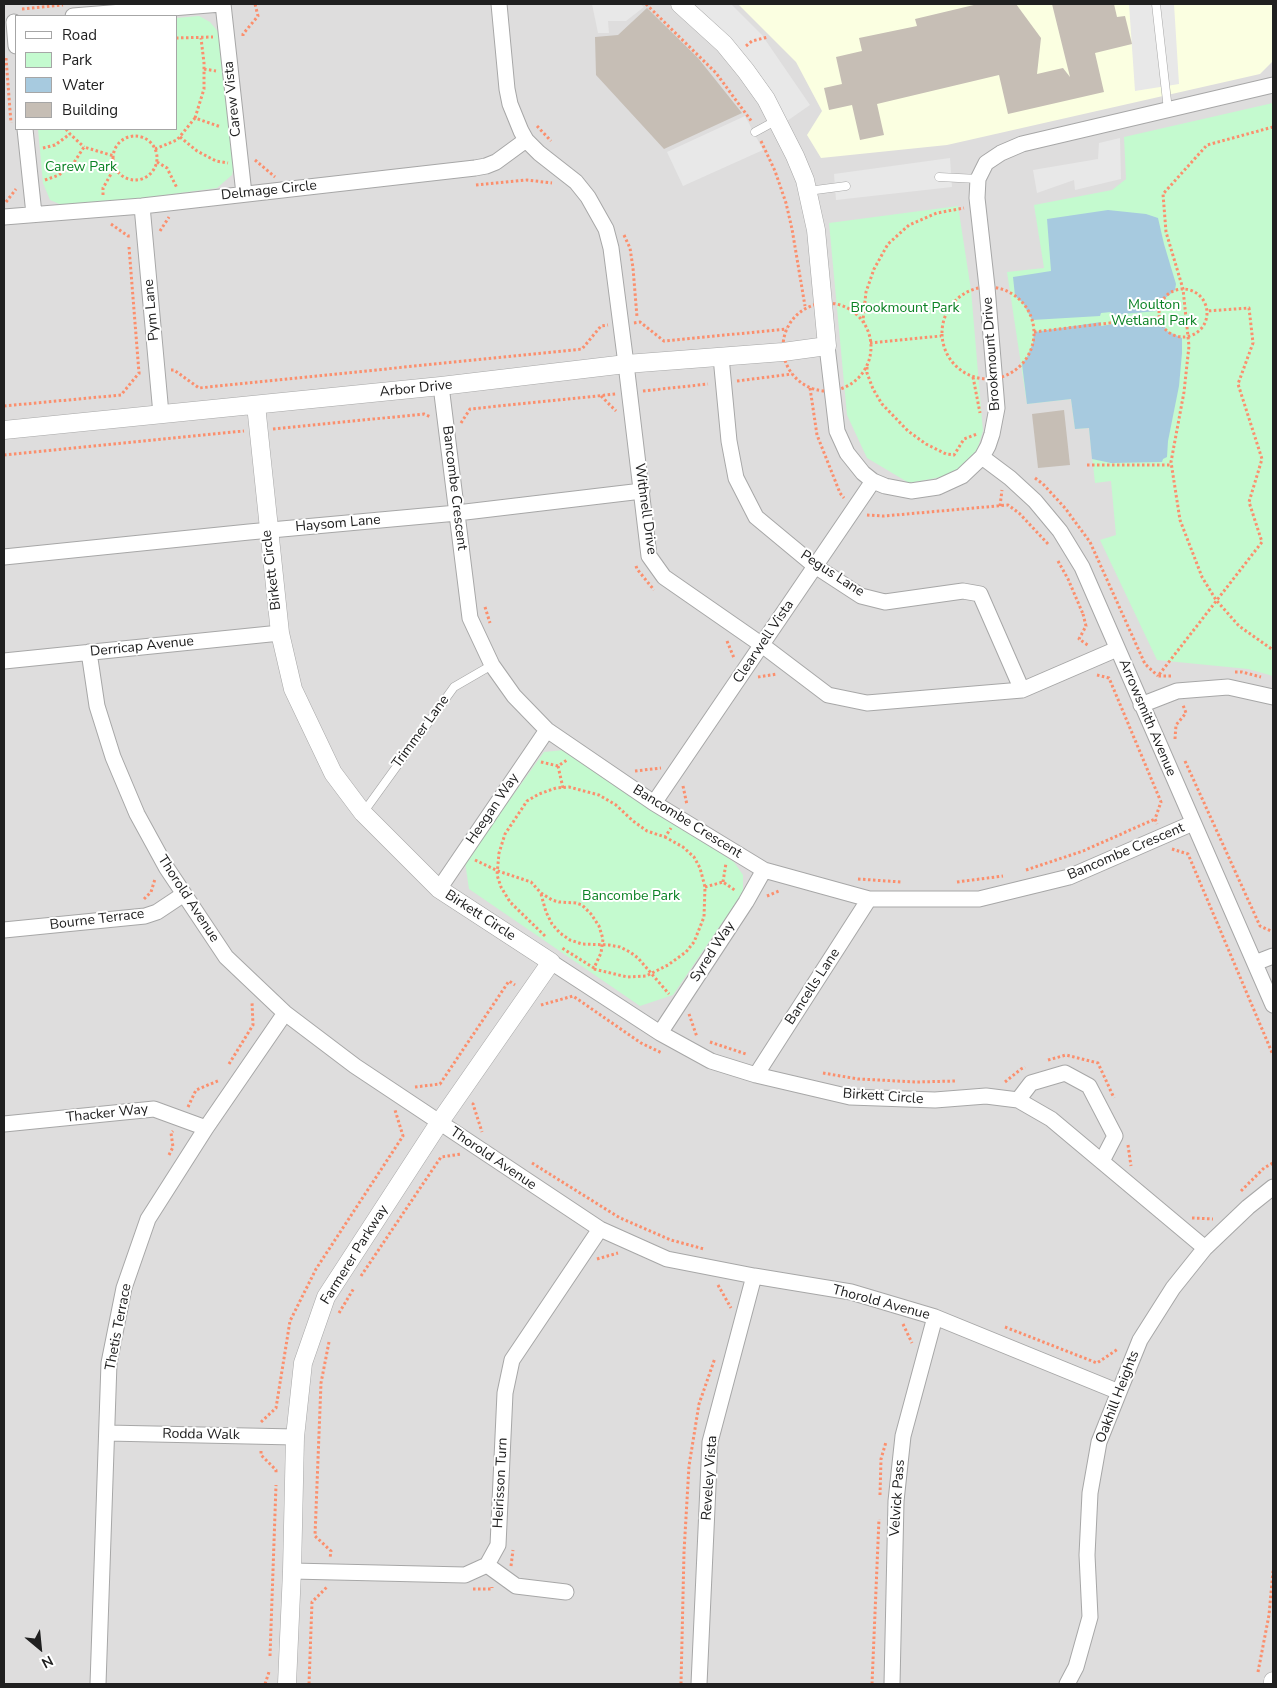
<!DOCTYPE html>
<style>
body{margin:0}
#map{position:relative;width:1277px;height:1688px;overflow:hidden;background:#f1efe6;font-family:"Nunito Sans",sans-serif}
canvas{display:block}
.frame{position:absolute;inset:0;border:5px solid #202020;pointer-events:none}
.legend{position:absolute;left:15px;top:15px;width:162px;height:115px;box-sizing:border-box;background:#fff;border:1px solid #a6a6a6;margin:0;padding:6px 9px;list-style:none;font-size:15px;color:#202020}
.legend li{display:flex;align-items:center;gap:10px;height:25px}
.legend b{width:25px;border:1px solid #a6a6a6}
.north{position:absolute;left:15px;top:1623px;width:50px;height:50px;-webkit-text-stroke:4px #fff;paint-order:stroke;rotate:152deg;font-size:14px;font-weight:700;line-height:20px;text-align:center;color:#202020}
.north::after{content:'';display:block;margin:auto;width:18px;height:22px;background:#202020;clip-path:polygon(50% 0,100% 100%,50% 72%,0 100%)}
</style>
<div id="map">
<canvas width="1277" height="1688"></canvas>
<div class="frame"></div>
<ul class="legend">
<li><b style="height:6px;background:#fff"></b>Road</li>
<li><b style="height:14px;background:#c4facf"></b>Park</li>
<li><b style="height:14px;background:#a7cadf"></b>Water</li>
<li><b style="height:14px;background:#c6beb5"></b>Building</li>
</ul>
<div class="north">N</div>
</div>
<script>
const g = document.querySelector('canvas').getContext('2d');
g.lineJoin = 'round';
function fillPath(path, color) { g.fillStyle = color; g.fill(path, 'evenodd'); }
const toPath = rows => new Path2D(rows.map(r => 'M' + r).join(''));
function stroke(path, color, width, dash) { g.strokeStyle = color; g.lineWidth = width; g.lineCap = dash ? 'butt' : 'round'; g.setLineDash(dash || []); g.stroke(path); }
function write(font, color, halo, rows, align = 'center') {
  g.font = font + ' "Nunito Sans",sans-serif'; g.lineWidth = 4; g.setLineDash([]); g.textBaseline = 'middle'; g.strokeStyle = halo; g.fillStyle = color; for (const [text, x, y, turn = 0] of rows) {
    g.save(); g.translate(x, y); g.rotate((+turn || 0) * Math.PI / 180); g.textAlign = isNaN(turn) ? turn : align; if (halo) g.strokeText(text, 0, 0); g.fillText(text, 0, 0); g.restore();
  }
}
fillPath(toPath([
 [4,4,1273,4,1273,1684,4,1684],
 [16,16,176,16,176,129,16,129]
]), '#dedddd');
fillPath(toPath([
 [738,4,1273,4,1273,61,1260,74,947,145,821,158,807,135,822,111,796,62]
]), '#fbffe1');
fillPath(toPath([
 [199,16,210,22,220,34,235,160,232,175,217,188,69,208,50,200,43,183,38,129,176,129,176,18],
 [1273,103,1273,676,1248,669,1157,660,1100,540,1116,535,1111,481,1095,483,1089,428,1075,429,1071,399,1027,404,1007,272,1044,268,1034,205,1112,190,1126,179,1124,137],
 [958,206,971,290,983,431,977,450,952,475,909,483,867,458,847,415,829,223],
 [564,750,734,862,743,875,743,892,673,995,640,1006,469,889,465,862,544,752]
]), '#c4facf');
fillPath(toPath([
 [592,4,640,4,644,7,626,21,608,21,609,33,598,33],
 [691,4,731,4,762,35,810,105,787,121],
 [1129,4,1174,4,1179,84,1135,91],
 [745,116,763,150,683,186,667,152],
 [1120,138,1121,179,1075,190,1074,180,1037,193,1033,170,1098,159,1099,143],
 [950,158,952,187,836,200,834,174]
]), '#e8e8e8');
fillPath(toPath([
 [1108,210,1146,214,1158,218,1164,244,1176,284,1175,290,1164,299,1157,311,1112,315,1111,312,1101,313,1100,316,1032,320,1023,303,1015,296,1013,277,1051,271,1047,219],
 [1160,317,1167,331,1182,338,1182,353,1179,386,1168,441,1167,457,1163,459,1162,462,1111,463,1092,459,1089,428,1075,429,1071,399,1027,404,1022,364,1027,357,1033,343,1034,332,1101,322,1101,326,1113,324,1113,321]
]), '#a7cadf');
fillPath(toPath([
 [978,4,1016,4,1041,38,1037,74,1063,68,1070,77,1052,4,1114,4,1117,17,1125,16,1132,44,1095,53,1104,92,1008,114,999,75,877,104,884,135,860,140,852,105,829,110,824,88,842,84,836,57,862,51,859,38,917,26,915,19],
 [647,8,698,58,742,113,664,149,596,75,595,37,618,35],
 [1064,410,1070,465,1038,468,1032,414]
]), '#c6beb5');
const service = toPath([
 [1156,4,1168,110],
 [755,132,777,120],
 [939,177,978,179],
 [808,191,846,186],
 [363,813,454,687,492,665]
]);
const minor = toPath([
 [223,4,244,194],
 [499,4,507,89,510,104,521,131,526,140,539,153,576,182,588,197,606,229,611,248,626,364,649,556,664,577,762,645,828,695,867,703,1022,690,1117,649],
 [73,16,221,4],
 [14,22,16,46],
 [25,129,34,214],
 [142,206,161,414],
 [4,217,142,206,475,168,486,166,496,162,526,140],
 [827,346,837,431,847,453,863,473,873,481,885,486,911,491,938,487,962,476,982,457,988,446,992,434,997,408,987,287,977,198,978,179,986,163,1001,153,1022,144,1273,85],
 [721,357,729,441,736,478,756,517,815,566,861,596,885,602,963,591,980,594,1022,690],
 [441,386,470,618,492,665,514,696,547,730,654,803,764,870,869,899,979,899,1069,877,1193,823],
 [982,457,1010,478,1035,501,1060,531,1082,567,1273,1005],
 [4,557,249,532,457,513,642,491],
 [89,652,97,706,113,757,137,814,166,867,226,957,285,1013,355,1066,600,1229,667,1259,754,1276,851,1292,935,1317,1119,1392],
 [4,661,280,633],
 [1141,705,1177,691,1228,687,1273,697],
 [654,803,873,481],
 [439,889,547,730],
 [4,930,145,916,157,912,184,894],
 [551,962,660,1033,711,1061,756,1075,850,1097,935,1100,986,1096,1018,1100,1051,1119,1205,1248],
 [1255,963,1273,956],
 [660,1033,746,902,764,870],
 [756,1075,869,899],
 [1018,1100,1031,1083,1065,1073,1089,1086,1115,1136,1102,1161],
 [4,1124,154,1109,206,1128],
 [107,1433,295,1437],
 [487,1565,516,1586,566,1592],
 [292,1571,465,1575,487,1565,498,1545,505,1393,512,1360,600,1229],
 [98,1684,109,1363,124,1288,148,1219,206,1128,285,1013],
 [699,1684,710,1442,754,1276],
 [892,1684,896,1501,903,1436,935,1317],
 [1067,1684,1076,1667,1090,1617,1087,1555,1090,1493,1099,1442,1119,1392,1140,1340,1173,1288,1205,1248,1248,1207,1273,1187]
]);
const tertiary = toPath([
 [256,405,280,633,293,689,333,773,363,813,439,889,551,962,439,1123,326,1297,303,1363,295,1437,292,1571,287,1684],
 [4,430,441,386,626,364,783,352,827,346,816,230,805,180,795,156,766,99,746,71,724,44,680,4],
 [1273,1684,1273,1681]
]);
stroke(service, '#a7a7a7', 9);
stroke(minor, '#a7a7a7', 17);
stroke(tertiary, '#a7a7a7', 19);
stroke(toPath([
 [646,4,716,73,752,122],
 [22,9,63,5],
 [243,36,243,34,258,16,255,4],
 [176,38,213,37],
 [746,46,752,41,768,37],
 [6,58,11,123],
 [204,69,216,71],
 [195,118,204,89,204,63,201,38],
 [537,126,551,141],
 [1273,127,1207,145,1163,194,1166,232,1183,289,1189,346,1184,392,1171,462,1180,520,1202,577,1216,600,1239,626,1273,650],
 [66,129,70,134,84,147],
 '113 158a22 22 0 1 1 44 0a22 22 0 1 1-44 0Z',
 [180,137,197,151,216,161,228,163],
 [761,141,775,171,786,203,792,229,805,306],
 [43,148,55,145,70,134],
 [155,149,177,140,195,118,221,127],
 [255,160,275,177],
 [157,162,167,168,177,188],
 [45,180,59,175,73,164,84,147,114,156],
 [476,185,527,180,552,183],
 [103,195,103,188,115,167],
 [6,202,16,189],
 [111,224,128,236,130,236],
 [160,231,169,217],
 [624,235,630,248,633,268,637,317],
 [129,247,139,373],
 '942 333a46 46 0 1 1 92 0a46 46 0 1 1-92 0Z',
 '1159 313a24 24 0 1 1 48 0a24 24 0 1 1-48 0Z',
 '783 347a44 44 0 1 1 88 0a44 44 0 1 1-88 0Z',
 [634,323,640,322,664,341,787,329],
 [864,323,863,320,866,292,874,269,888,244,909,225,937,213,964,208],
 [1034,332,1160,317],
 [870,343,941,336],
 [867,367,867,373,873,389,882,404,908,431,926,444,946,454,954,455,964,439,977,434],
 [171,370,174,370,199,388,582,349,601,326,608,325],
 [973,377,980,413],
 [737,381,792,374],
 [810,388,817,435,840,493,844,498],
 [643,391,708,384],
 [601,396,616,411],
 [4,406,121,395,139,373,143,373],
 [461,423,470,409,616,394],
 [273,429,424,414,431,417],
 [4,455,244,431],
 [1087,465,1171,465],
 [1035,478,1043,484,1065,508,1090,542,1145,664,1158,676],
 [1000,506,1002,490],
 [867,515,884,516,1008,505,1019,513,1049,545],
 [1058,561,1068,579,1083,614],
 [636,566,637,569,654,590],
 [485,607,490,623],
 [1083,614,1086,626,1079,639,1089,646],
 [727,641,734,658],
 [1235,672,1242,672,1261,677],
 [1097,675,1109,678,1161,802,1155,819,1157,824],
 [1171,676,1158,676,1262,542,1249,502,1262,459,1238,384,1253,343,1249,308,1207,311],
 [758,677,777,674],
 [1175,739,1176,725,1186,713,1183,705],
 [1185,761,1260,926,1273,932],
 [541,762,558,766,567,760],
 [558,766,563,788],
 [635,771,661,768],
 [683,786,687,805],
 [1172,849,1188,854,1273,1055],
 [475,860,498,871,531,882,541,893,552,900,559,902,576,903,582,905,591,914,599,926,603,939,601,953,594,968,562,948],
 [1026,870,1083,851,1155,819],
 [858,879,901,882],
 [723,882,726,863],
 [957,882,1003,876],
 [705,887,723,882,736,891],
 [541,894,546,912,552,924,560,933,570,940,582,944,609,945,620,947,630,952,638,958,669,994],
 [767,896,779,891],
 [144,899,151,892,155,879],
 [545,936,510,902,501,887,497,875,499,853,505,834,527,801,539,794,556,788,569,787,599,795,616,805,633,821,647,831,665,837,671,828],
 [594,969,627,977,646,976,668,965,686,952,694,942,704,917,705,887,700,868,694,857,683,847,665,837],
 [541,1005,573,996,641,1043,662,1053],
 [689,1014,697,1037],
 [710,1042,746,1054],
 [1048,1060,1066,1055,1098,1063,1114,1098],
 [229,1064,253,1025,252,1002],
 [823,1073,858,1079,917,1082,956,1081],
 [1005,1082,1021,1069,1025,1067],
 [415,1087,440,1084,509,981,515,985],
 [474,1103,473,1104,482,1132],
 [188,1107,196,1090,220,1080],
 [1128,1145,1131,1166],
 [169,1155,173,1147,171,1133,173,1131],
 [532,1163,620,1218,671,1240,704,1249],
 [1241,1191,1264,1168,1273,1163],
 [1192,1218,1213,1219],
 [597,1259,618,1253],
 [361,1276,441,1157,461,1154],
 [718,1285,731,1308],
 [339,1313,354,1288],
 [903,1324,912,1343],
 [1005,1327,1097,1363,1118,1349],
 [329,1342,321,1383,315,1536,331,1551,330,1558],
 [261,1422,276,1408,290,1321,316,1269,403,1136,395,1110],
 [261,1451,261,1455,276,1470,276,1474],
 [880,1495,881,1459,886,1442],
 [511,1566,513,1550],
 [473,1589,492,1589,492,1587],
 [270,1656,276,1485],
 [1258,1672,1269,1615,1273,1571],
 [265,1684,269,1672],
 [309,1684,312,1602,327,1587],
 [681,1684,684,1552,689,1466,699,1404,715,1358],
 [872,1684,879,1519]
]), '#fb8f6d', 3, [2.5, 2.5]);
stroke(service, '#fff', 8);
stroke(minor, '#fff', 15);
stroke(tertiary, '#fff', 18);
write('14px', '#202020', '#fff', [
 ["Carew Vista",233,99,-96],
 ["Delmage Circle",269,191,-6],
 ["Pym Lane",152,310,-95],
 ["Brookmount Drive",992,354,-94],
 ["Arbor Drive",416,389,-6],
 ["Bancombe Crescent",454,488,83],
 ["Withnell Drive",645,509,82],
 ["Haysom Lane",338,524,-5],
 ["Birkett Circle",272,570,-97],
 ["Pegus Lane",832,574,33],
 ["Clearwell Vista",764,642,-56],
 ["Derricap Avenue",142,647,-6],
 ["Arrowsmith Avenue",1147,718,67],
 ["Trimmer Lane",421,732,-54],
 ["Heegan Way",493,809,-56],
 ["Bancombe Crescent",687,822,32],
 ["Bancombe Crescent",1126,852,-23],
 ["Thorold Avenue",188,899,57],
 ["Birkett Circle",480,916,33],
 ["Bourne Terrace",97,920,-7],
 ["Syred Way",713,952,-57],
 ["Bancells Lane",813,987,-57],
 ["Birkett Circle",883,1097,4],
 ["Thacker Way",107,1114,-6],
 ["Thorold Avenue",493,1159,34],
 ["Farmerer Parkway",355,1255,-58],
 ["Thorold Avenue",881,1303,15],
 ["Thetis Terrace",119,1327,-79],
 ["Oakhill Heights",1118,1397,-69],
 ["Rodda Walk",201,1435,1],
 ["Reveley Vista",710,1478,-86],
 ["Heirisson Turn",501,1483,-87],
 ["Velvick Pass",898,1498,-86]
]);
write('14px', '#0a8224', '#fff', [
 ["Carew Park",81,168],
 ["Moulton",1154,306],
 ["Wetland Park",1154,322],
 ["Brookmount Park",905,309],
 ["Bancombe Park",631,897]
]);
</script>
